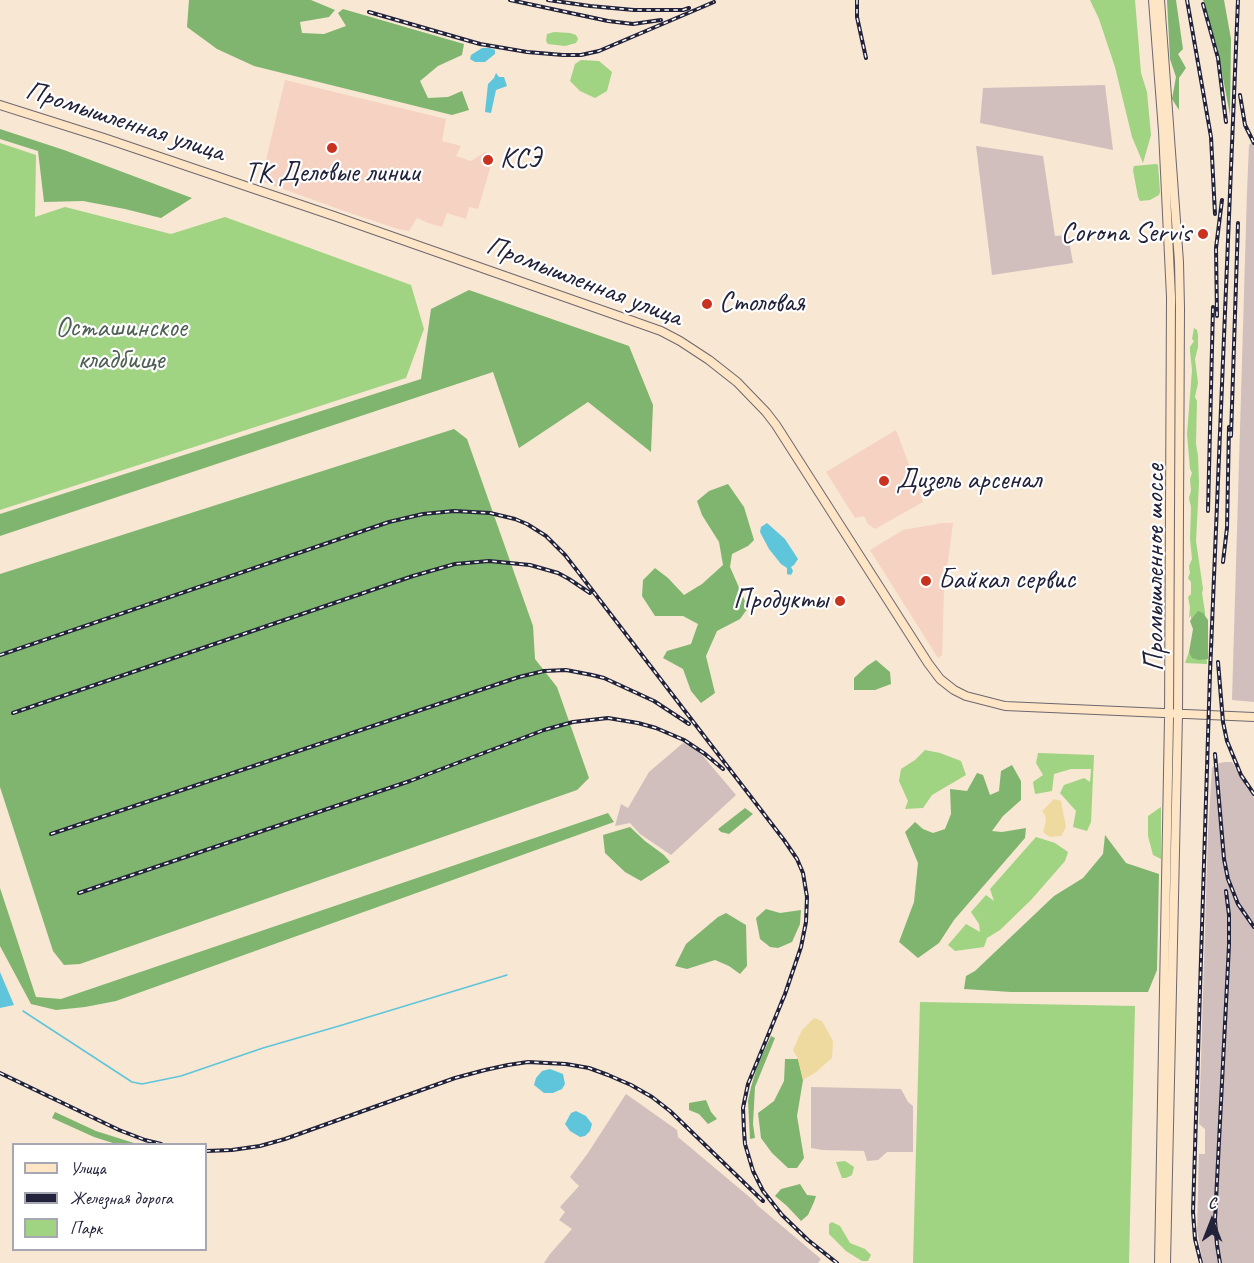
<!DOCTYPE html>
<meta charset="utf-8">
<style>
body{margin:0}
#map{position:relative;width:1254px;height:1263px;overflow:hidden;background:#f7e7d3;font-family:Caveat,sans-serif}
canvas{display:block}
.legend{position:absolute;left:12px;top:1143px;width:195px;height:108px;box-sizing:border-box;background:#fff;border:2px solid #a7a7b1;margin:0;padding:8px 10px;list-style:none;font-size:18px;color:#22223b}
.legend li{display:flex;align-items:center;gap:12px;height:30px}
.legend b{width:30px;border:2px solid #a7a7b1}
.north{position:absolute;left:1182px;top:1191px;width:60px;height:60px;-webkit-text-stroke:4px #fff;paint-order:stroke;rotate:0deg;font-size:16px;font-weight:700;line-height:24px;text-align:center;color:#22223b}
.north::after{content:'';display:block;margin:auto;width:21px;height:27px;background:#22223b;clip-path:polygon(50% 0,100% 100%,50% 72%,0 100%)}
</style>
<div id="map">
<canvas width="1254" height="1263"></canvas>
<ul class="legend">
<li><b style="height:8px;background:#fde5c5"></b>Улица</li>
<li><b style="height:8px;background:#22223b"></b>Железная дорога</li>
<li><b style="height:16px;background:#a0d382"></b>Парк</li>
</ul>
<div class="north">С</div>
</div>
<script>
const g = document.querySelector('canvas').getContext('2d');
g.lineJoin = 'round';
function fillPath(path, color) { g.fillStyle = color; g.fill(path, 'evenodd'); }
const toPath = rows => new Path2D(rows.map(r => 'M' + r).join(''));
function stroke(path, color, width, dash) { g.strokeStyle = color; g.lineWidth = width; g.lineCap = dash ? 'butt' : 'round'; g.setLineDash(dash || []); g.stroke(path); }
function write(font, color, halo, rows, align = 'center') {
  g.font = font + ' Caveat,sans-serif'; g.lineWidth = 4.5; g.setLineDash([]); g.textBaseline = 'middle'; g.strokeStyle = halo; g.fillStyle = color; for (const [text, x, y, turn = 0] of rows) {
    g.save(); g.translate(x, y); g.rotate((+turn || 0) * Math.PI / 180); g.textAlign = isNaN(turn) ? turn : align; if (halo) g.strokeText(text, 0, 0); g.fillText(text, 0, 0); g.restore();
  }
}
fillPath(toPath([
 [285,80,446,119,442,141,461,146,456,156,471,161,485,152,494,155,478,209,469,207,466,219,447,213,442,227,428,223,417,218,409,231,398,229,347,212,261,181],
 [896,430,923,502,875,529,868,524,864,516,855,518,826,472],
 [943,523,953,523,944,592,942,655,938,658,870,550,903,530]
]), '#f6d2c3');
fillPath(toPath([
 [1105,85,1113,150,980,123,983,88],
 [1254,141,1254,702,1232,700,1247,192,1249,145],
 [976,146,1043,156,1055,236,1068,235,1073,263,992,275],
 [683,743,693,747,702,755,736,795,671,855,640,834,630,823,615,826,621,804,628,808,649,772],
 [1225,762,1232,762,1247,788,1254,797,1254,1263,1203,1263,1197,1231,1199,1154,1205,1154,1205,1129,1199,1124,1208,832,1212,768,1215,764],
 [811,1087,901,1089,908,1102,913,1106,913,1152,887,1152,878,1160,867,1161,864,1151,822,1150,811,1148],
 [626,1094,677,1130,678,1137,753,1200,757,1205,821,1259,818,1263,544,1263,550,1254,572,1229,559,1220,565,1212,560,1207,579,1186,570,1177,588,1153]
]), '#d1bfbd');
fillPath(toPath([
 [1090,0,1135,0,1141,73,1147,92,1151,135,1143,163,1132,137,1115,67,1099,19],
 [554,32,570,33,576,35,578,39,576,43,565,46,548,44,546,41,547,34],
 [581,60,599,61,612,72,607,91,595,98,580,91,570,81,575,64],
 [0,143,36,155,35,217,65,207,171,234,225,217,411,285,424,329,406,378,0,510],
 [1156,164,1158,165,1160,192,1159,195,1150,200,1140,201,1138,197,1133,170,1134,166],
 [1173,214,1177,260,1177,427,1174,427,1174,287,1170,215],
 [1194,328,1197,330,1198,335,1198,347,1195,359,1198,383,1195,397,1197,401,1196,444,1198,456,1199,483,1196,541,1203,589,1202,593,1205,612,1207,664,1185,663,1194,638,1195,624,1191,619,1191,615,1189,618,1190,607,1188,597,1191,594,1191,582,1188,578,1190,573,1189,566,1192,559,1190,539,1191,507,1189,498,1191,491,1190,479,1192,473,1190,469,1187,434,1192,370,1190,351,1190,347,1194,341,1192,339],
 [1173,454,1177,455,1174,702,1173,703,1172,702],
 [1173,725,1174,727,1168,1027,1166,1052,1172,727],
 [925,750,940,753,961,761,966,775,932,795,923,808,905,809,908,801,899,781,901,769,915,760],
 [1038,753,1094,755,1091,822,1087,831,1073,827,1076,811,1060,793,1064,785,1084,778,1090,782,1091,769,1071,769,1054,774,1052,791,1035,794,1033,782,1043,775,1036,763],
 [1161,807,1161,859,1153,855,1148,836,1148,816],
 [1036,837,1055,843,1068,852,1065,861,1031,900,1000,930,987,938,984,947,955,951,948,945,966,924,980,932,979,924,971,912,986,895,994,901,990,889],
 [920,1002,1135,1006,1129,1263,913,1263],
 [845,1161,854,1167,852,1175,846,1178,842,1178,836,1162],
 [832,1222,840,1226,850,1243,865,1249,871,1255,868,1261,862,1261,846,1251,829,1234,829,1224]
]), '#a0d382');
fillPath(toPath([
 [189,0,311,0,335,10,329,17,300,22,302,33,324,34,346,26,338,13,343,9,464,44,462,55,438,66,420,81,428,98,448,97,462,91,469,110,452,115,254,66,217,49,187,27],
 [1167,0,1176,0,1183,49,1178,54,1186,68,1179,78,1179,110,1172,99,1176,77,1170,59],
 [1203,0,1224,0,1231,39,1230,115,1217,47],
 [0,129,64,150,192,198,161,218,125,209,83,201,44,202,38,151,0,139],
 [469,290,629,346,653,405,651,452,588,402,519,448,493,372,0,536,0,514,421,379,431,309],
 [454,429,467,439,533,626,535,659,557,687,589,778,577,790,80,964,64,965,53,951,0,787,0,574],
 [728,484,744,507,754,540,748,546,732,554,730,567,748,608,740,619,717,631,706,656,715,693,701,703,691,691,683,669,663,658,667,651,691,644,698,624,683,616,655,616,642,596,643,580,655,568,668,578,684,595,702,584,723,565,719,542,702,515,697,501,709,491],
 [1198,611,1203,613,1208,620,1208,659,1199,660,1192,658,1189,652,1193,629,1190,621],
 [876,660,890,672,891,684,875,690,854,690,854,678,867,666],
 [1012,765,1021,781,1021,800,1003,816,992,831,1002,832,1026,828,1025,838,954,920,939,943,918,958,899,942,914,902,918,863,905,832,915,822,923,829,933,833,945,829,951,814,950,789,967,791,977,773,983,775,990,795,999,791,1001,771],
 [745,808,753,814,729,834,721,832,718,829],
 [608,813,614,822,116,1001,85,1007,56,1010,31,1004,0,946,0,888,36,997,61,999],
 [630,827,645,841,664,855,670,862,641,881,625,872,605,853,603,835],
 [1105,835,1126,863,1159,874,1157,970,1148,992,1011,992,964,989,966,976,975,971,1054,896,1083,878,1103,854],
 [766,909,780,913,801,910,800,924,792,942,778,948,770,947,760,939,756,918],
 [726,913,746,925,747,966,740,974,729,966,715,960,687,969,675,966,686,944,718,917],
 [771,1036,775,1038,755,1087,753,1124,755,1138,750,1139,748,1101,751,1087,758,1064],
 [785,1059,798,1059,803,1080,797,1116,804,1158,797,1168,788,1168,772,1153,761,1138,758,1113,774,1101,784,1081],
 [706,1100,711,1112,717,1119,708,1124,699,1114,689,1110,689,1103],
 [55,1112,96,1131,137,1144,116,1144,94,1137,52,1118],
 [800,1184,807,1195,816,1196,814,1202,808,1215,801,1221,787,1206,775,1196,781,1189]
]), '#80b570');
fillPath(toPath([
 [1054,799,1061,801,1066,827,1061,836,1050,837,1043,832,1046,821,1045,815,1042,811],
 [814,1018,822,1021,833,1041,832,1058,816,1072,803,1080,798,1059,793,1050,802,1030]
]), '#eeda9e');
fillPath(toPath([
 [482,48,490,48,495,50,495,54,485,62,475,62,470,59,471,55],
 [496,73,499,77,504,77,507,86,496,90,491,113,485,112,488,84,494,78],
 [767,523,785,539,798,559,794,565,791,567,793,571,791,575,787,574,787,568,781,564,769,549,760,532,761,527],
 [0,972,14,1005,0,1008],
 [550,1069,563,1074,565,1084,562,1089,553,1093,544,1093,534,1085,536,1078,542,1071],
 [576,1111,586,1116,592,1124,590,1131,585,1136,580,1137,570,1131,565,1124,571,1113]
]), '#5ec5da');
stroke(toPath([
 [23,1011,132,1082,142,1084,181,1076,263,1048,339,1026,507,975]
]), '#5ec5da', 1.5);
const secondary = toPath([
 [1153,0,1163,131,1171,297,1169,718,1159,1263],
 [1160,0,1179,262,1180,308,1178,714,1166,1263],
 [0,105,104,138,334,216,630,320,661,331,680,341,709,360,737,382,766,412,776,425,928,663,940,679,954,690,966,696,1005,706,1254,717]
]);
stroke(secondary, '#6d6770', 10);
stroke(secondary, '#fde5c5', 8);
const rail = toPath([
 [510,0,608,21,633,24,661,20],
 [548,0,590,6,634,10,683,10,689,8],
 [857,0,857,17,866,58],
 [1187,0,1211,137,1215,214],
 [1203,4,1218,58,1226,122],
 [369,12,480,44,527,52,563,55,581,55,599,51,714,2],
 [1240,95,1245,125,1254,143],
 [1217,316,1216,248,1222,200],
 [1231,436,1238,223],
 [1208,511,1213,307],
 [1223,562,1227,528,1229,427],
 [0,655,389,522,423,514,454,511,490,513,515,519,527,524,546,536,565,555,579,573,784,840,797,859,803,873,807,897,806,922,801,947,785,994,748,1084,743,1108,744,1131,745,1144,753,1171,763,1191,782,1215,808,1240,837,1263],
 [1218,662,1223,722,1227,741,1241,775,1254,794],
 [13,713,413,576,455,564,489,561,530,565,558,573,569,579,590,593],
 [1215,754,1224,859,1228,879,1238,904,1254,927],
 [51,834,519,677,544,671,566,670,592,675,604,678,654,701,689,724],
 [79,893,410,781,544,730,573,722,608,718,638,723,656,728,684,740,705,754,723,769],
 [0,1073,119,1130,145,1140,161,1144],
 [206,1151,232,1150,260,1146,285,1139,455,1078,485,1070,508,1065,528,1062,566,1064,589,1068,608,1075,631,1085,652,1097,670,1111,763,1201],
 [1201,1263,1195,1239,1193,1212,1210,673,1238,0],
 [1220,1263,1217,1245,1215,1220,1229,945,1229,915,1226,891]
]);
stroke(rail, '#22223b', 4);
stroke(rail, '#fff', 1.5, [4.5]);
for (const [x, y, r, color] of [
 [332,148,6,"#c8321e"],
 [488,160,6,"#c8321e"],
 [1203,234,6,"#c8321e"],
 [707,304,6,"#c8321e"],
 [884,481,6,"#c8321e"],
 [926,581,6,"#c8321e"],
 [840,601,6,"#c8321e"]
]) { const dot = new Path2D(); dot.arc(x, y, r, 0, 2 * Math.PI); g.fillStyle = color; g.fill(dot); stroke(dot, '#fff', 2); }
write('28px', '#22223b', '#fff', [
 ["Промышленная улица",125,122,18],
 ["Промышленная улица",584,282,21],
 ["Промышленное шоссе",1156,568,-90]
]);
write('28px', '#22223b', '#fff', [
 ["КСЭ",500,160],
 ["ТК Деловые линии",332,174,"center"],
 ["Corona Servis",1191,234,"right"],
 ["Столовая",719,304],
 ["Дизель арсенал",896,481],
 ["Байкал сервис",938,581],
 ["Продукты",828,601,"right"]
], 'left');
write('28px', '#4e6054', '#fff', [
 ["Осташинское",121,329],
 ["кладбище",121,361]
]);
</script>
